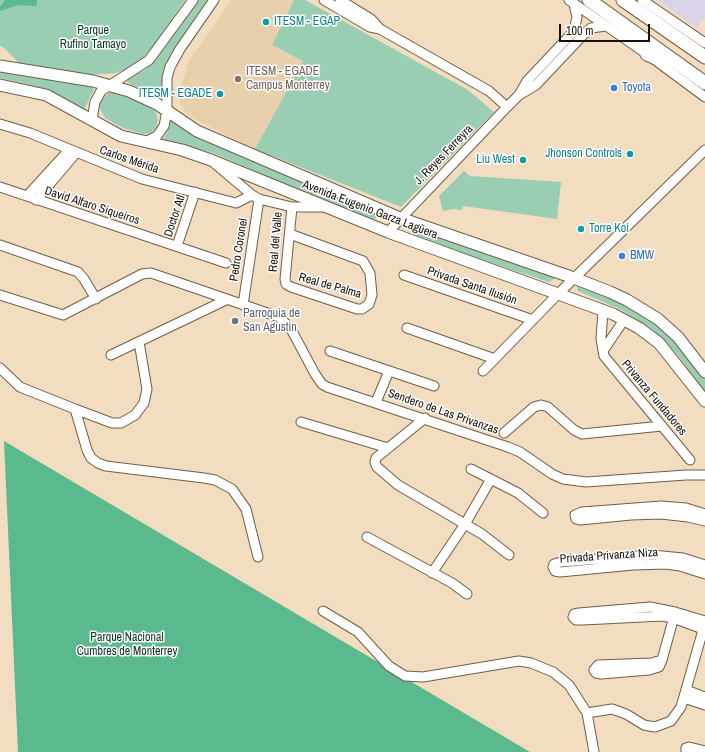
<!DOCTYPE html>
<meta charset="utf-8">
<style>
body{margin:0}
#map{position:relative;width:705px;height:752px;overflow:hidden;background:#f2ddc1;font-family:"Archivo Narrow",sans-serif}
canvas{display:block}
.scale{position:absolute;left:559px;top:24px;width:91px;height:18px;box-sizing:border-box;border:2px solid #171006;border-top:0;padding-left:5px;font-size:12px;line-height:14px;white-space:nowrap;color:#171006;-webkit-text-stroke:3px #fff;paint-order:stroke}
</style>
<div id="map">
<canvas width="705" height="752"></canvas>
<div class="scale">100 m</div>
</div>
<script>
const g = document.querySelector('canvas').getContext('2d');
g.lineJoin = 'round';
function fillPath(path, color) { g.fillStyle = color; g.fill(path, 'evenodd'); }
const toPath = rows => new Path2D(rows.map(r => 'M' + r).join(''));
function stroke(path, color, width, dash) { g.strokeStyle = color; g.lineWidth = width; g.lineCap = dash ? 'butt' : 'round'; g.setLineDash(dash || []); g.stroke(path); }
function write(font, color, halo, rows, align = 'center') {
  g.font = font + ' "Archivo Narrow",sans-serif'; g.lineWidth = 3; g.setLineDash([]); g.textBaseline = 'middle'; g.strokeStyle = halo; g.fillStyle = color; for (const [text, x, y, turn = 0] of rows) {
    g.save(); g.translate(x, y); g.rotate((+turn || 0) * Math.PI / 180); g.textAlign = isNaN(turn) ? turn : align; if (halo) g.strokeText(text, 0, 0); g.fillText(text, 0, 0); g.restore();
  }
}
fillPath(toPath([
 [231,0,294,0,272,45,303,60,255,149,196,120,185,112,179,101,178,92,188,67,186,65]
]), '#e8d0ad');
fillPath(toPath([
 [657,0,705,0,705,16,697,28]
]), '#dad3e8');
fillPath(toPath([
 [0,0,185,0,152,48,140,61,128,69,116,73,87,75,20,64,3,47,0,46],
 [198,0,209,0,169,58,164,70,162,82,164,99,127,82,127,80,145,70,153,62],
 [294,0,305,0,468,90,494,112,401,207,255,149,303,61,272,45],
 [0,70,91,86,94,89,84,110,48,89,0,78],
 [109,93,117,93,136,99,152,108,156,113,158,120,156,127,151,133,143,134,123,128,105,118,99,107,100,101],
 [171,119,374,212,377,217,375,219,369,220,211,152,164,141,163,140,167,133],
 [464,171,470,176,561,182,557,219,463,206,462,210,453,209,443,211,439,196],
 [416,228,555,276,554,279,549,282,413,237,412,232],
 [579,284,607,293,658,322,705,377,705,392,677,354,652,329,622,310,578,291,577,287]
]), '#99ceb3');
fillPath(toPath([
 [5,0,37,0,37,2,36,6,18,5,0,11,0,7],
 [4,441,530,752,18,752]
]), '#5bb98e');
const minor = toPath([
 [324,0,370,27,380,29,489,91,507,107],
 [340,0,371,19,380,29],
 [569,0,647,54,705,97],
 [642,0,705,43],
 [519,95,527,81,574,31,577,17,574,4],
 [92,120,95,102,101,91,149,60,193,0],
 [0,124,30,133,142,179,236,203,252,195],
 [145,142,157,136,164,126,167,111,167,78,170,67,180,49,214,0],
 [213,162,252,195,259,199,292,207,323,207],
 [0,187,226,263],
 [27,196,69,150],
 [36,200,76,153],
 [388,232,507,107,519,95,536,85,584,34,591,28,606,26],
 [290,234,363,261,370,273,372,295,369,304,362,309,357,309,291,287,286,284,285,279,292,207],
 [0,245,78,272,84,279,96,299],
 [177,246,195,192],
 [404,275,533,320],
 [0,295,63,315,142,274,151,273,279,317,291,329,315,374,322,384,327,387,508,447,520,452,552,474,563,479,586,482,686,475,705,475],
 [243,305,259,199],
 [603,310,601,339,604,356,690,460],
 [407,328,495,359],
 [330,351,434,386],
 [603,351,624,320],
 [111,355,226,300],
 [0,368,20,387,75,409,87,450,91,458,98,463,106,466,204,478,215,480,232,489,246,509,258,557],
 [483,371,558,294,705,150],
 [376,402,389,371],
 [75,409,112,423,121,423,135,415,144,403,147,389,139,342],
 [425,418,376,458,375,462,377,467,398,485,482,534,509,555],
 [301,422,388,448],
 [504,433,534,407,541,405,548,407,574,430,582,434,662,426],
 [471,469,518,493,543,513],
 [705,514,686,508,661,506,582,512,575,515,576,519,580,520,631,515,661,514,688,517,705,521],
 [367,537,452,583,467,594],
 [705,565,683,558,652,555,561,562,554,564,553,567,555,571,560,572,633,565,666,564,680,566,705,574],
 [432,573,465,524,491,479],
 [323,611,358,632,389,666,405,676,423,677,519,661,531,663,553,672,569,685,587,713,594,752],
 [703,629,673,618,662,616,583,620,576,620,573,617,574,614,579,613,650,607,675,612,705,621],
 [662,660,651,663,598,665,594,670,596,673,601,674,649,670,659,667,662,660,675,613],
 [686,690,705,697],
 [684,698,705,705],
 [587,713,612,709,626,714,644,725,655,727,671,721,681,707,705,623],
 [686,752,686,748,689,747,705,751]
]);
const major = toPath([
 [0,66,93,81,129,91,157,104,197,131,400,218,574,278,610,292,627,300,658,319,678,337,705,372],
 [0,85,46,95,121,136,182,150,211,160,388,232,613,314,639,328,659,343,705,401]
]);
const highway = toPath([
 [589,0,705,83],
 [623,0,705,57],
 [647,54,668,63]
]);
stroke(minor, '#6f5e45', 11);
stroke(major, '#6f5e45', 13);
stroke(highway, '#6f5e45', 15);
stroke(minor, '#fff', 9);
stroke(major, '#fff', 11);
stroke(highway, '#fff', 13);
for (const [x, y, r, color] of [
 [266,22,4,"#0f9aa8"],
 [238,79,4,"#8d6e63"],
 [614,88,4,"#3f7fe0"],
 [220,94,4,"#0f9aa8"],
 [630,154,4,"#0f9aa8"],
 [523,160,4,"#0f9aa8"],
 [581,229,4,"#0f9aa8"],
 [622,256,4,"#3f7fe0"],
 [235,321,4,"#6b7280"]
]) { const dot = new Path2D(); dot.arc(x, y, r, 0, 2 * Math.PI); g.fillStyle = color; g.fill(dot); stroke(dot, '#fff', 1.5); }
write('12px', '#0d838f', '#fff', [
 ["ITESM - EGAP",274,22,"left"],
 ["ITESM - EGADE",212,94],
 ["Jhonson Controls",622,154],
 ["Liu West",515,160],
 ["Torre Koi",589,229,"left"]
], 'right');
write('12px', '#073221', '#fff', [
 ["Parque",93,31],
 ["Rufino Tamayo",93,45],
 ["Parque Nacional",127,638],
 ["Cumbres de Monterrey",127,652]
]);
write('12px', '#785e54', '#fff', [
 ["ITESM - EGADE",246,72],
 ["Campus Monterrey",246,86]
], 'left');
write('12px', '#366cbe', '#fff', [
 ["Toyota",622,88],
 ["BMW",630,256]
], 'left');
write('12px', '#171006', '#fff', [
 ["J. Reyes Ferreyra",444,155,-46],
 ["Carlos Mérida",129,160,19],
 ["David Alfaro Siqueiros",92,206,18],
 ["Avenida Eugenio Garza Lagüera",370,210,21],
 ["Doctor Atl",175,216,-72],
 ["Real del Valle",276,242,-85],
 ["Pedro Coronel",239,250,-81],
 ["Real de Palma",330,286,16],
 ["Privada Santa Ilusión",472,286,19],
 ["Privanza Fundadores",654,398,50],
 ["Sendero de Las Privanzas",443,412,19],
 ["Privada Privanza Niza",609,556,-4]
]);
write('12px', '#5b616d', '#fff', [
 ["Parroquia de",243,314],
 ["San Agustin",243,328]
], 'left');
</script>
